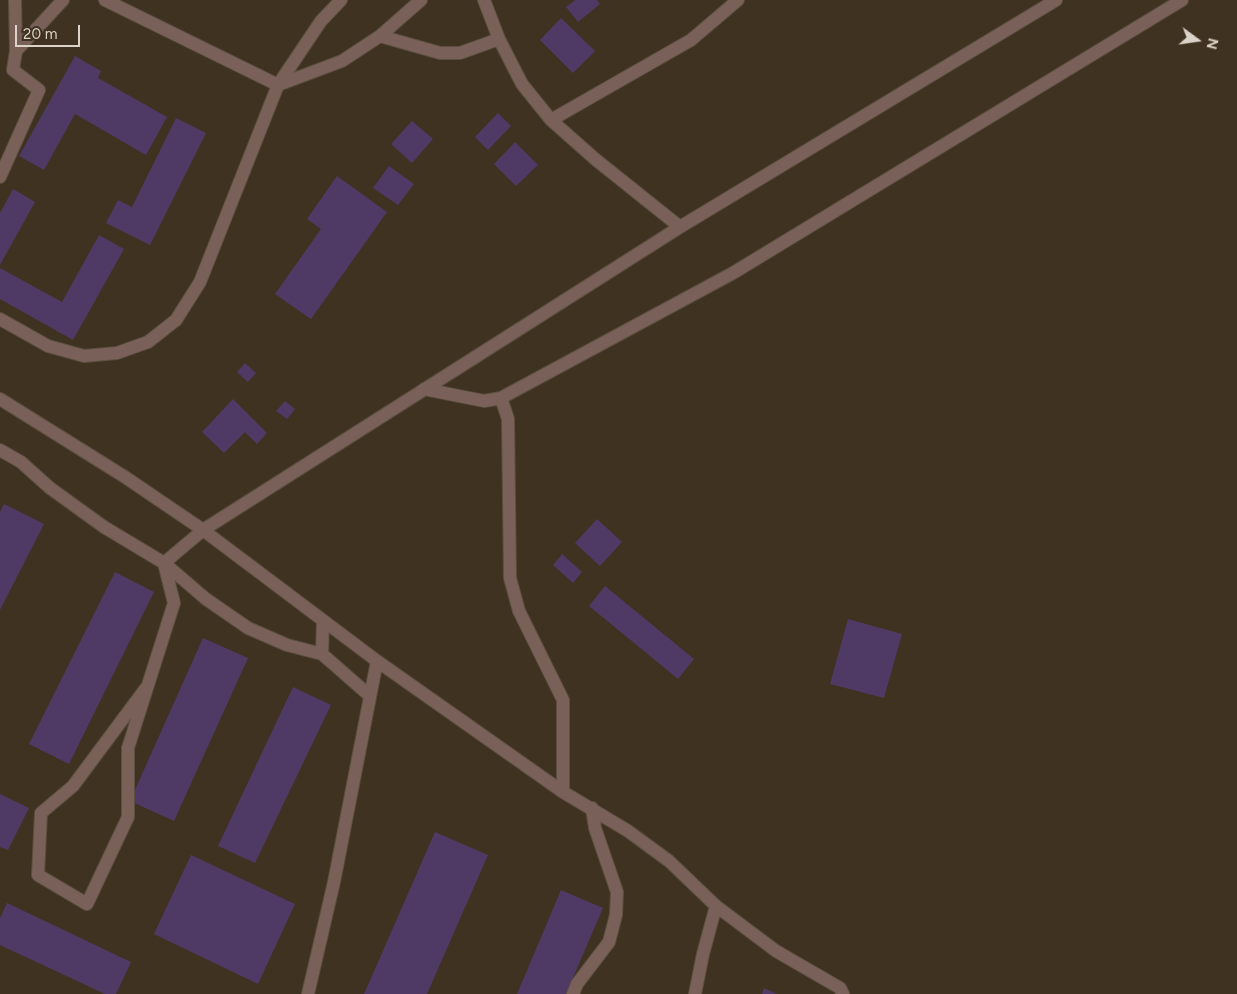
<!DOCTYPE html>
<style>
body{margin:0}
#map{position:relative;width:1237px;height:994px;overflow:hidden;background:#403221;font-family:Figtree,sans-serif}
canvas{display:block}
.north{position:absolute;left:1172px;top:15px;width:50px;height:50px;-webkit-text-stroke:4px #403221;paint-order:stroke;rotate:104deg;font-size:14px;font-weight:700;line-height:20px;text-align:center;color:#dbd2c8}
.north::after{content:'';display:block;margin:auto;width:18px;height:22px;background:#dbd2c8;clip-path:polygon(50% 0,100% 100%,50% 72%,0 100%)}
.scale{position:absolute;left:15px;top:25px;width:65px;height:22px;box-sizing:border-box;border:2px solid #dbd2c8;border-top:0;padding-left:6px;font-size:15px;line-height:18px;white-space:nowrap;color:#dbd2c8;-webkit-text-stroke:4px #403221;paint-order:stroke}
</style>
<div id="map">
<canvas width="1237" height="994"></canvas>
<div class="north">N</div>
<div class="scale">20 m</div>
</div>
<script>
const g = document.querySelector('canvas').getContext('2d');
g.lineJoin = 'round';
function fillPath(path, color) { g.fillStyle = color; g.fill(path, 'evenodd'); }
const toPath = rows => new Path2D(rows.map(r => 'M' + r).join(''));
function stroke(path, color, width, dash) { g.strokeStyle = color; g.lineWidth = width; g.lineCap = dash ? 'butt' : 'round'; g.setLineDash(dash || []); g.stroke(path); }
fillPath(toPath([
 [575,0,597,0,600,4,578,22,566,7],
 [561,18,595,51,573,73,540,40],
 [75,56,101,71,98,78,167,117,146,155,75,114,44,170,19,156],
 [498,113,511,126,488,150,475,137],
 [176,118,206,133,150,245,106,223,118,200,132,207],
 [412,121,433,139,412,163,391,144],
 [515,142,538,165,516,186,494,164],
 [389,166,414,184,398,205,373,188],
 [337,176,387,212,311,319,275,294,321,229,307,219],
 [13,189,35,202,0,265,0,213],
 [99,235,124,249,73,340,0,299,0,268,62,302],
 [245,363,256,373,248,382,237,372],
 [233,399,267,433,257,444,245,432,224,453,202,432],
 [285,401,295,409,287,419,276,411],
 [4,504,44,524,0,610,0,512],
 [597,519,622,542,600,566,575,543],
 [562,554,582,572,573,583,553,565],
 [115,572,154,592,69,764,29,744],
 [605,586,694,659,678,679,589,606],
 [848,619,902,634,884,698,830,684],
 [203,638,248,658,174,821,130,801],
 [293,687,331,705,255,863,218,846],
 [0,794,29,808,8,850,0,847],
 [435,832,488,855,427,994,364,994],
 [191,855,295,904,258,984,154,934],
 [561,890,603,908,566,994,517,994],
 [7,903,131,962,116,994,105,994,0,945,0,918],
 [764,988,777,994,762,994]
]), '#4e3a65');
const minor = toPath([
 [105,0,278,85,342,61,380,36,421,0],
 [484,0,499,39,522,84,551,120,595,159,680,227],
 [380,36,440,53,460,53,499,39],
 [16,51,63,0],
 [551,120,691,40,738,0],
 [0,177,39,90,13,70,16,51,15,0],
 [0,319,48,346,84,356,117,353,148,342,176,320,200,282,278,85,321,21,341,0],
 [424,389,484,401,501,398,733,273,1182,0],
 [501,398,508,419,510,578,519,611,563,700,563,792],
 [0,399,125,477,203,530,377,661,563,792,628,831,669,861,716,906,776,951,840,988,843,994],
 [0,450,21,462,50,488,104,527,164,563,206,599,248,628,287,645,322,654,370,696],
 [322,654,323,621],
 [146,688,73,786,41,813,38,875,87,904,128,817,128,748,174,603,164,563,203,530,680,227,1056,0],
 [308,994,334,882,377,661],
 [573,994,577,984,609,942,616,915,617,892,595,828,592,808],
 [695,994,703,954,716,906]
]);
stroke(minor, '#5c4f3f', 14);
stroke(minor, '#79615a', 12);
</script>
